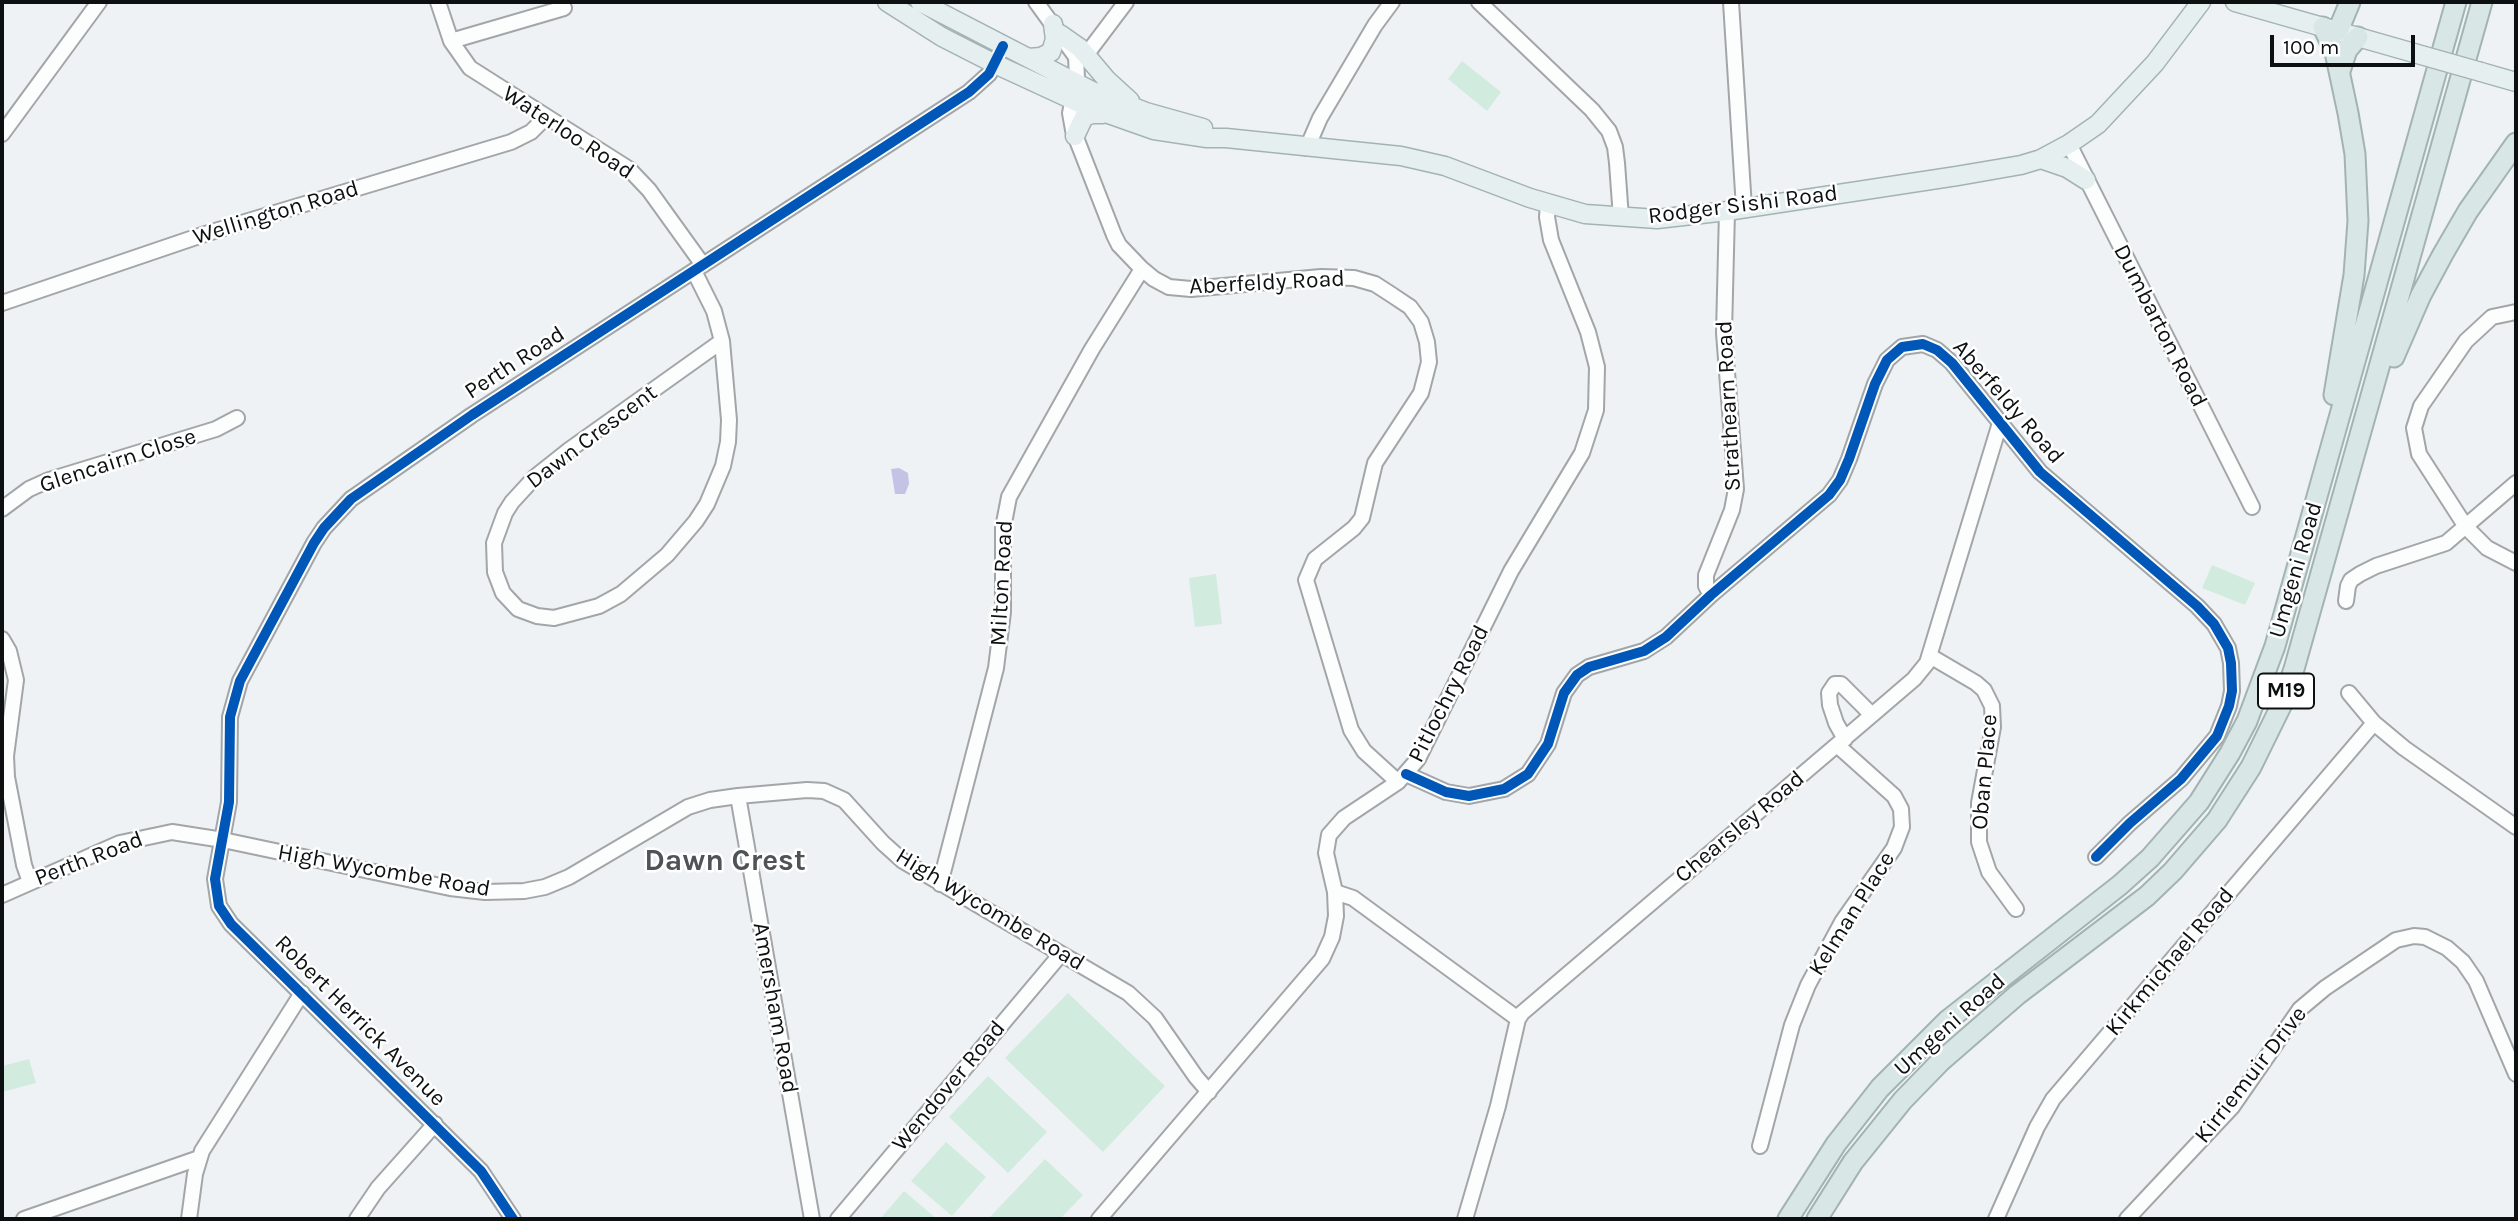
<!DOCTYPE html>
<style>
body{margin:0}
#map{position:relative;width:2518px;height:1221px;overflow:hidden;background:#eef2f4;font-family:Karla,sans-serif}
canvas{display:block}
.frame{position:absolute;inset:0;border:4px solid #0d1011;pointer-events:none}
.scale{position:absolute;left:2270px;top:35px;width:145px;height:32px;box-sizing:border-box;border:4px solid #0d1011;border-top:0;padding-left:9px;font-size:21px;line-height:24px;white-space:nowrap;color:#0d1011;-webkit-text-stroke:5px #fff;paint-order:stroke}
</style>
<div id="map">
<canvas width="2518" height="1221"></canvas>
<div class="frame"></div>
<div class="scale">100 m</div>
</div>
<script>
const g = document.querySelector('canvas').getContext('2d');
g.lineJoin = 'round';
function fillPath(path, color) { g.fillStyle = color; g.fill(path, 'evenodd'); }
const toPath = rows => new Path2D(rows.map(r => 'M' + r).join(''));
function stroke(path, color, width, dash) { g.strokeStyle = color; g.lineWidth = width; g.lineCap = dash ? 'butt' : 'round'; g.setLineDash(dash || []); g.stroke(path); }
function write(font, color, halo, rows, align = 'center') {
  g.font = font + ' Karla,sans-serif'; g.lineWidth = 5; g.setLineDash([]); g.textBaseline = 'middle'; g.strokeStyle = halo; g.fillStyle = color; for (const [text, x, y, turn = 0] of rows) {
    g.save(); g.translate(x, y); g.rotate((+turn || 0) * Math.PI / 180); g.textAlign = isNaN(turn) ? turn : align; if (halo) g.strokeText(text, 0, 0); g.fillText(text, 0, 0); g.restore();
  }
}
fillPath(toPath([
 [1462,61,1501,92,1487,111,1448,79],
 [2212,565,2255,583,2245,605,2202,588],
 [1216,574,1222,624,1195,627,1189,578],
 [1068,993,1165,1086,1103,1152,1005,1058],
 [29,1059,36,1083,2,1092,2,1066],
 [988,1076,1047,1132,1008,1173,949,1117],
 [946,1142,986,1177,952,1216,911,1181],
 [1045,1159,1083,1195,1060,1219,988,1219],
 [904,1191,937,1219,880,1219]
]), '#d1ebdf');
fillPath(toPath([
 [899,468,908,473,909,484,905,494,895,494,891,469]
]), '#c5c3e5');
const minor = toPath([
 [438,2,451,41,470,68,629,169,649,190,703,265],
 [1036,2,1076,57,1077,78,1070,113,1073,130,1114,235,1119,245,1142,269,1154,279,1169,287,1191,289,1321,277,1354,278,1375,284,1392,295,1410,307,1421,322,1427,342,1429,362,1421,393,1375,463,1362,518,1354,528,1315,559,1306,580,1351,730,1364,751,1398,782],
 [1479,2,1592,110,1609,131,1615,147,1617,163,1621,218],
 [1731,2,1744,208],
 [451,41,564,8],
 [1086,55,1126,2],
 [2,134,99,2],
 [2069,144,2252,507],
 [1307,148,1320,118,1375,25,1392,2],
 [694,271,714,311,722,341,729,420,728,442,723,466,707,504,696,521,667,555,621,594,599,606,554,618,537,616,518,609,503,593,495,572,494,543,505,513,512,502,535,477,569,450,722,341],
 [2,303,205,234,511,142,531,132,546,117],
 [2516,312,2492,317,2466,341,2421,406,2414,428,2419,454,2466,527,2487,548,2516,563],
 [2,509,29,489,49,480,216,429,237,418],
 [1711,595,1706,586,1706,575,1732,510,1736,489,1724,333,1727,211],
 [2346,601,2348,586,2351,580,2360,574,2376,566,2446,543,2516,483],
 [2,639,9,651,16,680,6,756,7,777,24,865,30,882],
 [1930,656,1976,683,1984,690,1992,706,1993,727,1979,803,1979,842,1989,872,2016,909],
 [2349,693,2374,723,2404,748,2516,827],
 [1845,739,1836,723,1830,705,1829,693,1835,684,1841,684,1872,715],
 [1406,774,1446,792,1469,796,1504,789,1528,774,1548,744,1564,693,1577,675,1589,667,1644,651,1666,637,1711,595,1829,495,1840,480,1849,459,1875,384,1887,360,1902,347,1923,344,1937,350,1952,363,2040,472,2197,606,2214,624,2228,648,2231,663,2232,691,2229,706,2217,736,2181,779,2130,823,2096,857],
 [738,796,812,1219],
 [940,884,996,668,1003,612,1003,528,1009,497,1092,349,1142,269],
 [1335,892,1353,898,1518,1019],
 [2,895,120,843,172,832,223,840,450,888,485,892,524,891,545,887,569,877,688,807,710,800,738,796,807,790,824,791,844,800,883,843,903,861,1128,993,1155,1018,1196,1077,1209,1092],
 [1760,1146,1792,1025,1808,985,1842,922,1894,848,1902,827,1901,809,1894,796,1837,745],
 [24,1219,199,1158],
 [189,1219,195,1174,202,1151,302,993],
 [357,1219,378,1188,435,1124],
 [513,1219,481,1171,231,924,219,906,215,879,229,802,230,717,240,681,314,543,324,528,351,499,472,415,969,92,989,74,1003,46],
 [838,1219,1061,954],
 [1099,1219,1322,959,1332,937,1336,916,1335,892,1326,853,1329,835,1344,818,1398,782,1418,759,1511,571,1582,453,1596,410,1597,367,1588,332,1551,240,1547,217,1548,204],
 [1465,1219,1498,1106,1518,1019,1522,1013,1872,715,1914,679,1927,663,2000,423],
 [1996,1219,2037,1127,2053,1099,2374,723],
 [2127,1219,2232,1107,2300,1009,2325,988,2396,940,2414,936,2425,937,2447,948,2463,962,2476,981,2516,1074]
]);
const major = toPath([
 [887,2,942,37,995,64,1086,106,1154,130,1207,138,1226,138,1401,156,1445,166,1530,198,1585,214,1657,219,1727,211,1957,176,2021,165,2041,159,2069,144,2098,124,2155,63,2201,2],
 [920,2,1092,91,1146,112,1203,128],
 [2235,2,2414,53],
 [1060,34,1080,48,1107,80,1130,101],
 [1028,58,1041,57,1051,52,1055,39,1053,24],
 [2481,72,2516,82],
 [1075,136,1084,117,1092,114,1103,114],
 [2041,159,2067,168,2086,180]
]);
const highway = toPath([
 [2323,27,2335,52,2348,113,2355,154,2358,221,2354,275,2334,395],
 [2338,31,2350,2],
 [2340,71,2347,50,2358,37],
 [2394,357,2421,295,2443,254,2468,211,2516,143],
 [1788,1219,1836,1144,1880,1088,1948,1020,2120,885,2150,858,2199,802,2230,753,2247,721,2275,646,2456,2],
 [1817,1219,1853,1162,1903,1100,1941,1061,2017,995,2147,896,2173,871,2217,820,2251,767,2282,704,2294,669,2482,2]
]);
stroke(minor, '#a3a6a8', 18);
stroke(major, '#a3b3b4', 21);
stroke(highway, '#a3b3b4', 23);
stroke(minor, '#fcfdfd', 14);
stroke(major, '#e6eff0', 18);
stroke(highway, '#d8e7e6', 19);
const majorBridge = toPath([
 [2414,53,2481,72]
]);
stroke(majorBridge, '#a3b3b4', 21, []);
stroke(majorBridge, '#e6eff0', 18);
stroke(toPath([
 [1406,774,1446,792,1469,796,1504,789,1528,774,1548,744,1564,693,1577,675,1589,667,1644,651,1666,637,1711,595,1829,495,1840,480,1849,459,1875,384,1887,360,1902,347,1923,344,1937,350,1952,363,2040,472,2197,606,2214,624,2228,648,2231,663,2232,691,2229,706,2217,736,2181,779,2130,823,2096,857],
 [513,1219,481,1171,231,924,219,906,215,879,229,802,230,717,240,681,314,543,324,528,351,499,472,415,969,92,989,74,1003,46]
]), '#0057b8', 10);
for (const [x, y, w] of [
 [2286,691,56]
]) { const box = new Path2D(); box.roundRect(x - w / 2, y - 17.5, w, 35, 5); g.fillStyle = '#fff'; g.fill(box); stroke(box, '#0d1011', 2); }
write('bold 21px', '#0d1011', null, [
 ["M19",2286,691]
]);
write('23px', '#0d1011', '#fff', [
 ["Waterloo Road",568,133,33],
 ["Rodger Sishi Road",1743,205,-7],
 ["Wellington Road",276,213,-17],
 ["Aberfeldy Road",1267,283,-3],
 ["Dumbarton Road",2160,326,63],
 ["Perth Road",515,363,-33],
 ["Aberfeldy Road",2008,402,49],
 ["Strathearn Road",1729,406,-93],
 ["Dawn Crescent",592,437,-37],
 ["Glencairn Close",118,461,-18],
 ["Umgeni Road",2296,570,-74],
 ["Milton Road",1002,583,-87],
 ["Pitlochry Road",1449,694,-63],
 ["Oban Place",1985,772,-85],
 ["Chearsley Road",1740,827,-40],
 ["Perth Road",89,859,-21],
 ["High Wycombe Road",384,871,10],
 ["High Wycombe Road",990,910,31],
 ["Kelman Place",1852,914,-58],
 ["Kirkmichael Road",2170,962,-50],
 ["Amersham Road",775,1008,80],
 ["Robert Herrick Avenue",360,1021,45],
 ["Umgeni Road",1950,1025,-42],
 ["Kirriemuir Drive",2251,1075,-52],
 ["Wendover Road",949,1086,-50]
]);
write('bold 30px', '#4e5456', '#fff', [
 ["Dawn Crest",725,861]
]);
</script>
